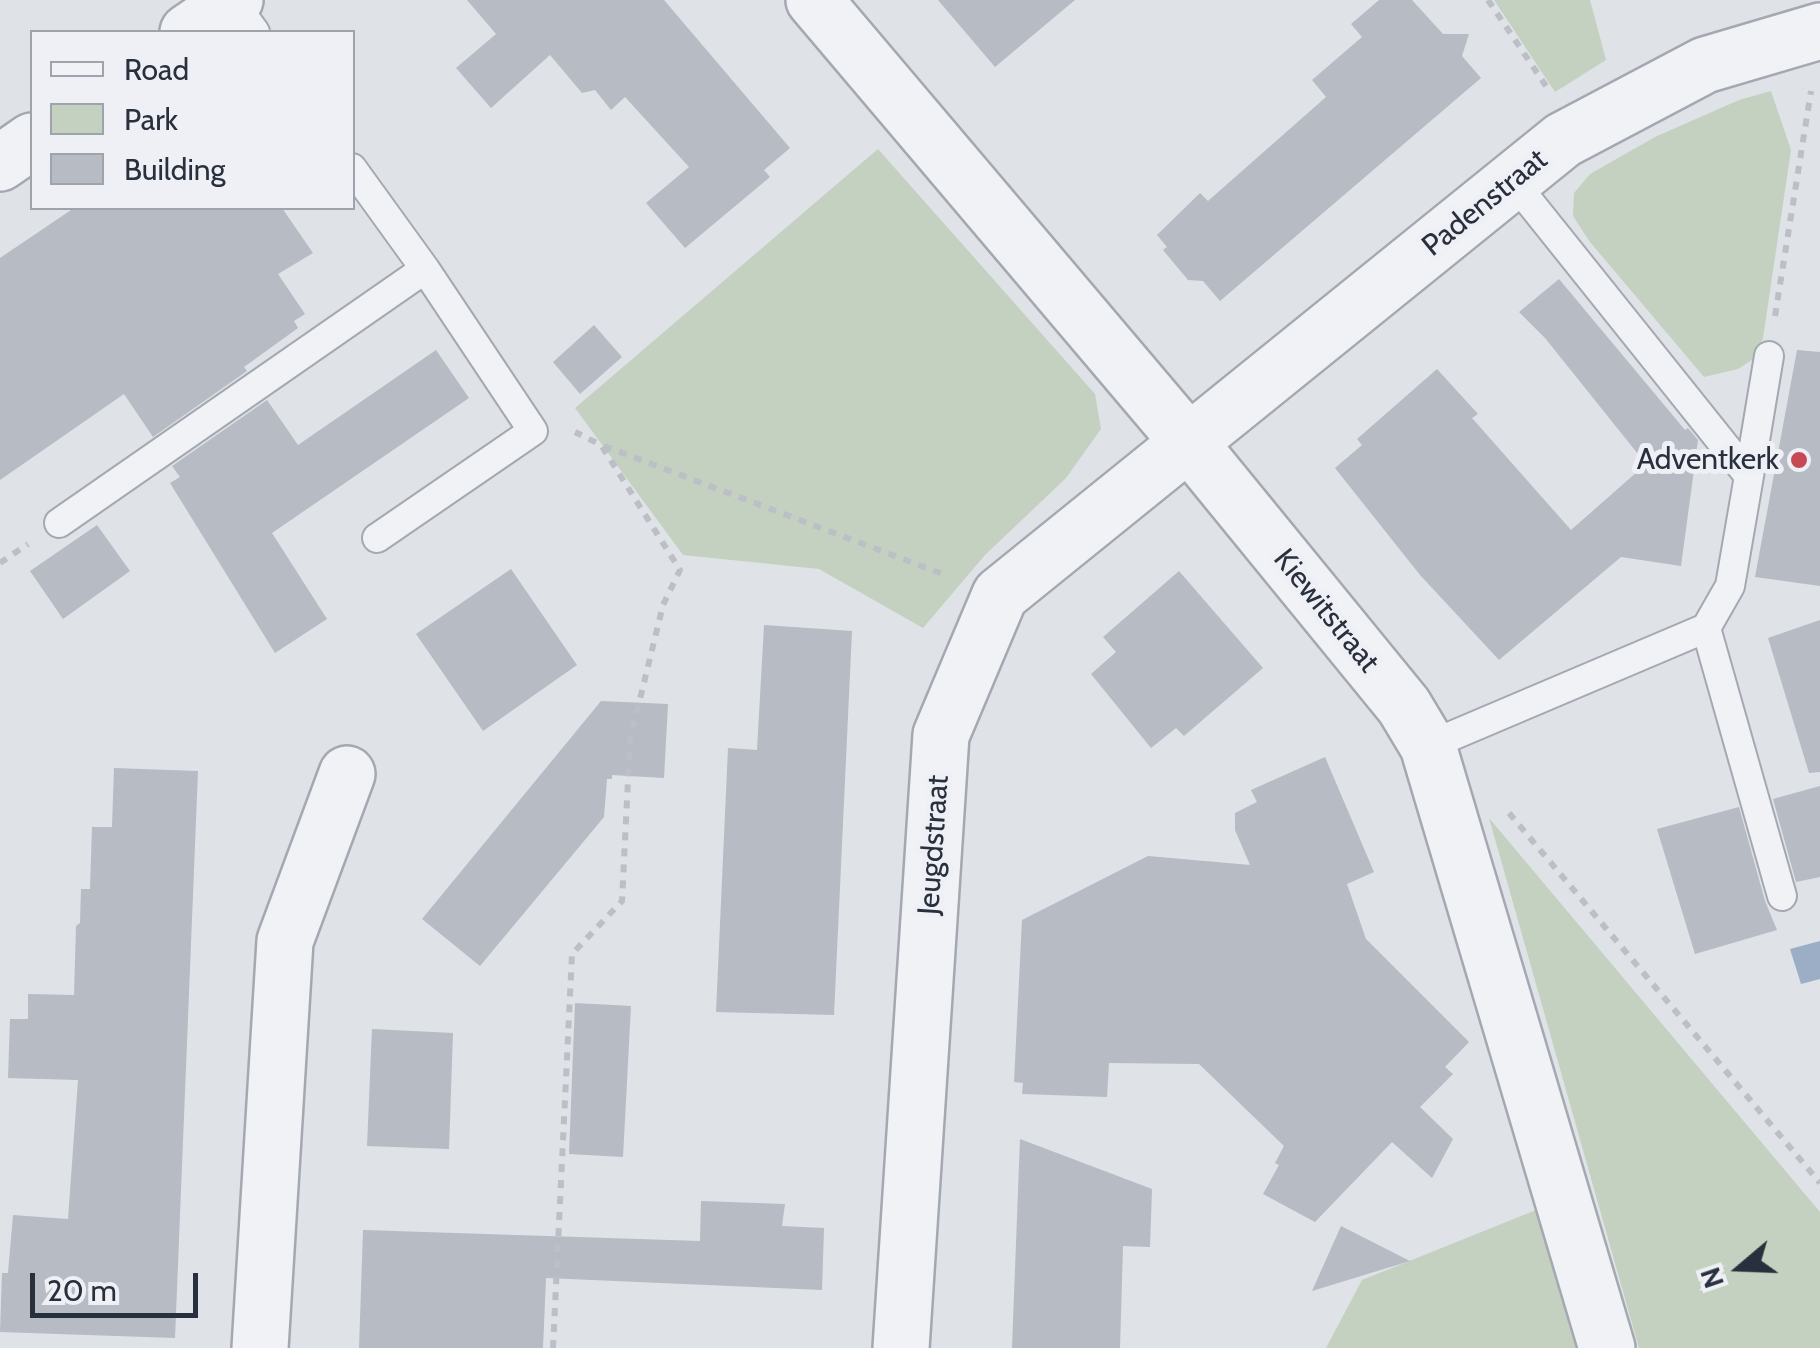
<!DOCTYPE html>
<style>
body{margin:0}
#map{position:relative;width:1820px;height:1348px;overflow:hidden;background:#dfe2e7;font-family:Cabin,sans-serif}
canvas{display:block}
.legend{position:absolute;left:30px;top:30px;width:325px;height:180px;box-sizing:border-box;background:#eef0f5;border:2px solid #9fa3ab;margin:0;padding:12px 18px;list-style:none;font-size:30px;color:#282f3d}
.legend li{display:flex;align-items:center;gap:20px;height:50px}
.legend b{width:50px;border:2px solid #9fa3ab}
.north{position:absolute;left:1690px;top:1218px;width:100px;height:100px;-webkit-text-stroke:8px #eef0f5;paint-order:stroke;rotate:251deg;font-size:28px;font-weight:700;line-height:40px;text-align:center;color:#282f3d}
.north::after{content:'';display:block;margin:auto;width:35px;height:45px;background:#282f3d;clip-path:polygon(50% 0,100% 100%,50% 72%,0 100%)}
.scale{position:absolute;left:30px;top:1273px;width:168px;height:45px;box-sizing:border-box;border:5px solid #282f3d;border-top:0;padding-left:12px;font-size:30px;line-height:35px;white-space:nowrap;color:#282f3d;-webkit-text-stroke:8px #eef0f5;paint-order:stroke}
</style>
<div id="map">
<canvas width="1820" height="1348"></canvas>
<ul class="legend">
<li><b style="height:12px;background:#f1f2f6"></b>Road</li>
<li><b style="height:28px;background:#c4d1c0"></b>Park</li>
<li><b style="height:28px;background:#b6bbc4"></b>Building</li>
</ul>
<div class="north">N</div>
<div class="scale">20 m</div>
</div>
<script>
const g = document.querySelector('canvas').getContext('2d');
g.lineJoin = 'round';
function fillPath(path, color) { g.fillStyle = color; g.fill(path, 'evenodd'); }
const toPath = rows => new Path2D(rows.map(r => 'M' + r).join(''));
function stroke(path, color, width, dash) { g.strokeStyle = color; g.lineWidth = width; g.lineCap = dash ? 'butt' : 'round'; g.setLineDash(dash || []); g.stroke(path); }
function write(font, color, halo, rows, align = 'center') {
  g.font = font + ' Cabin,sans-serif'; g.lineWidth = 10; g.setLineDash([]); g.textBaseline = 'middle'; g.strokeStyle = halo; g.fillStyle = color; for (const [text, x, y, turn = 0] of rows) {
    g.save(); g.translate(x, y); g.rotate((+turn || 0) * Math.PI / 180); g.textAlign = isNaN(turn) ? turn : align; if (halo) g.strokeText(text, 0, 0); g.fillText(text, 0, 0); g.restore();
  }
}
fillPath(toPath([
 [1494,0,1590,0,1606,60,1555,92],
 [1771,91,1791,150,1763,338,1755,358,1738,369,1704,377,1590,242,1573,216,1574,193,1590,174,1655,137,1739,100],
 [878,149,1095,394,1101,429,1066,478,985,555,923,628,819,569,683,555,575,408],
 [1489,818,1820,1212,1820,1348,1639,1348],
 [1541,1208,1586,1348,1326,1348,1362,1280]
]), '#c4d1c0');
fillPath(toPath([
 [1820,941,1820,979,1801,984,1790,949]
]), '#9baec6');
fillPath(toPath([
 [467,0,664,0,790,148,764,170,770,177,685,248,646,203,689,167,625,97,611,110,595,90,582,93,550,55,491,108,456,68,496,34],
 [938,0,1075,0,995,67],
 [1379,0,1412,0,1443,34,1469,34,1462,56,1481,78,1220,301,1203,281,1188,280,1163,250,1167,247,1157,235,1200,193,1208,201,1326,97,1312,80,1362,37,1351,24],
 [74,208,282,208,313,253,278,274,305,314,294,321,298,328,244,367,247,371,153,437,124,394,0,480,0,258],
 [1559,279,1685,430,1688,428,1698,440,1681,566,1621,557,1499,660,1420,575,1335,468,1362,445,1357,439,1437,369,1478,414,1472,418,1571,530,1646,464,1545,338,1519,312],
 [594,325,622,357,580,394,553,362],
 [436,350,469,398,272,533,327,619,275,653,170,483,180,477,172,466,267,400,298,445],
 [1797,350,1820,352,1820,586,1755,577],
 [97,525,130,571,63,619,30,571],
 [511,569,577,665,483,731,416,634],
 [1179,571,1263,668,1184,736,1176,728,1151,748,1091,674,1116,652,1103,637],
 [1820,620,1820,772,1809,773,1768,638],
 [764,625,852,631,834,1015,716,1012,728,748,757,750],
 [601,701,668,704,664,778,612,775,612,779,607,779,604,817,480,966,422,919],
 [1325,757,1374,872,1347,884,1366,939,1469,1042,1445,1067,1453,1074,1420,1107,1453,1139,1432,1178,1392,1142,1315,1222,1263,1194,1279,1165,1275,1163,1284,1146,1199,1064,1109,1063,1107,1097,1022,1094,1023,1083,1014,1082,1022,920,1148,856,1250,865,1235,830,1235,813,1257,802,1251,790],
 [114,768,198,771,175,1338,0,1332,2,1273,8,1273,13,1215,68,1219,78,1080,8,1078,10,1019,28,1019,28,994,74,995,76,926,80,923,81,889,90,889,92,827,112,827],
 [1820,786,1820,877,1796,882,1773,799],
 [1739,807,1765,901,1777,930,1695,954,1657,829],
 [575,1003,631,1006,623,1157,569,1154],
 [372,1029,453,1033,449,1149,367,1146],
 [1020,1139,1152,1189,1150,1247,1123,1246,1120,1348,1012,1348],
 [701,1201,785,1204,782,1226,824,1228,822,1290,546,1278,543,1348,359,1348,363,1230,700,1241],
 [1341,1226,1410,1261,1312,1291]
]), '#b6bbc4');
const lane = toPath([
 [233,2,255,32],
 [352,168,425,269,533,431,377,538],
 [1749,476,1769,356],
 [59,523,425,269],
 [1706,628,1782,896],
 [1428,746,1706,628,1730,586,1749,476,1512,180]
]);
const street = toPath([
 [814,0,1190,444,1404,706,1428,746,1607,1348],
 [188,32,235,0],
 [0,163,32,141],
 [260,1348,285,941,347,774],
 [901,1348,941,735,1000,595,1563,140,1705,65,1820,31]
]);
stroke(lane, '#a4a9b1', 32);
stroke(street, '#a4a9b1', 60);
stroke(toPath([
 [1488,0,1546,86],
 [1775,316,1811,91],
 [604,446,948,576],
 [0,563,28,544],
 [1509,813,1820,1183],
 [553,1348,572,954,622,901,630,740,663,605,680,570,601,445,575,432]
]), '#bdbfc6', 6, [8, 8]);
stroke(lane, '#f1f2f6', 28);
stroke(street, '#f1f2f6', 55);
for (const [x, y, r, color] of [
 [1799,460,10,"#c74956"]
]) { const dot = new Path2D(); dot.arc(x, y, r, 0, 2 * Math.PI); g.fillStyle = color; g.fill(dot); stroke(dot, '#eef0f5', 4); }
write('30px', '#282f3d', '#eef0f5', [
 ["Padenstraat",1485,203,-39],
 ["Kiewitstraat",1326,611,51],
 ["Jeugdstraat",934,845,-86]
]);
write('30px', '#282f3d', '#eef0f5', [
 ["Adventkerk",1779,460]
], 'right');
</script>
